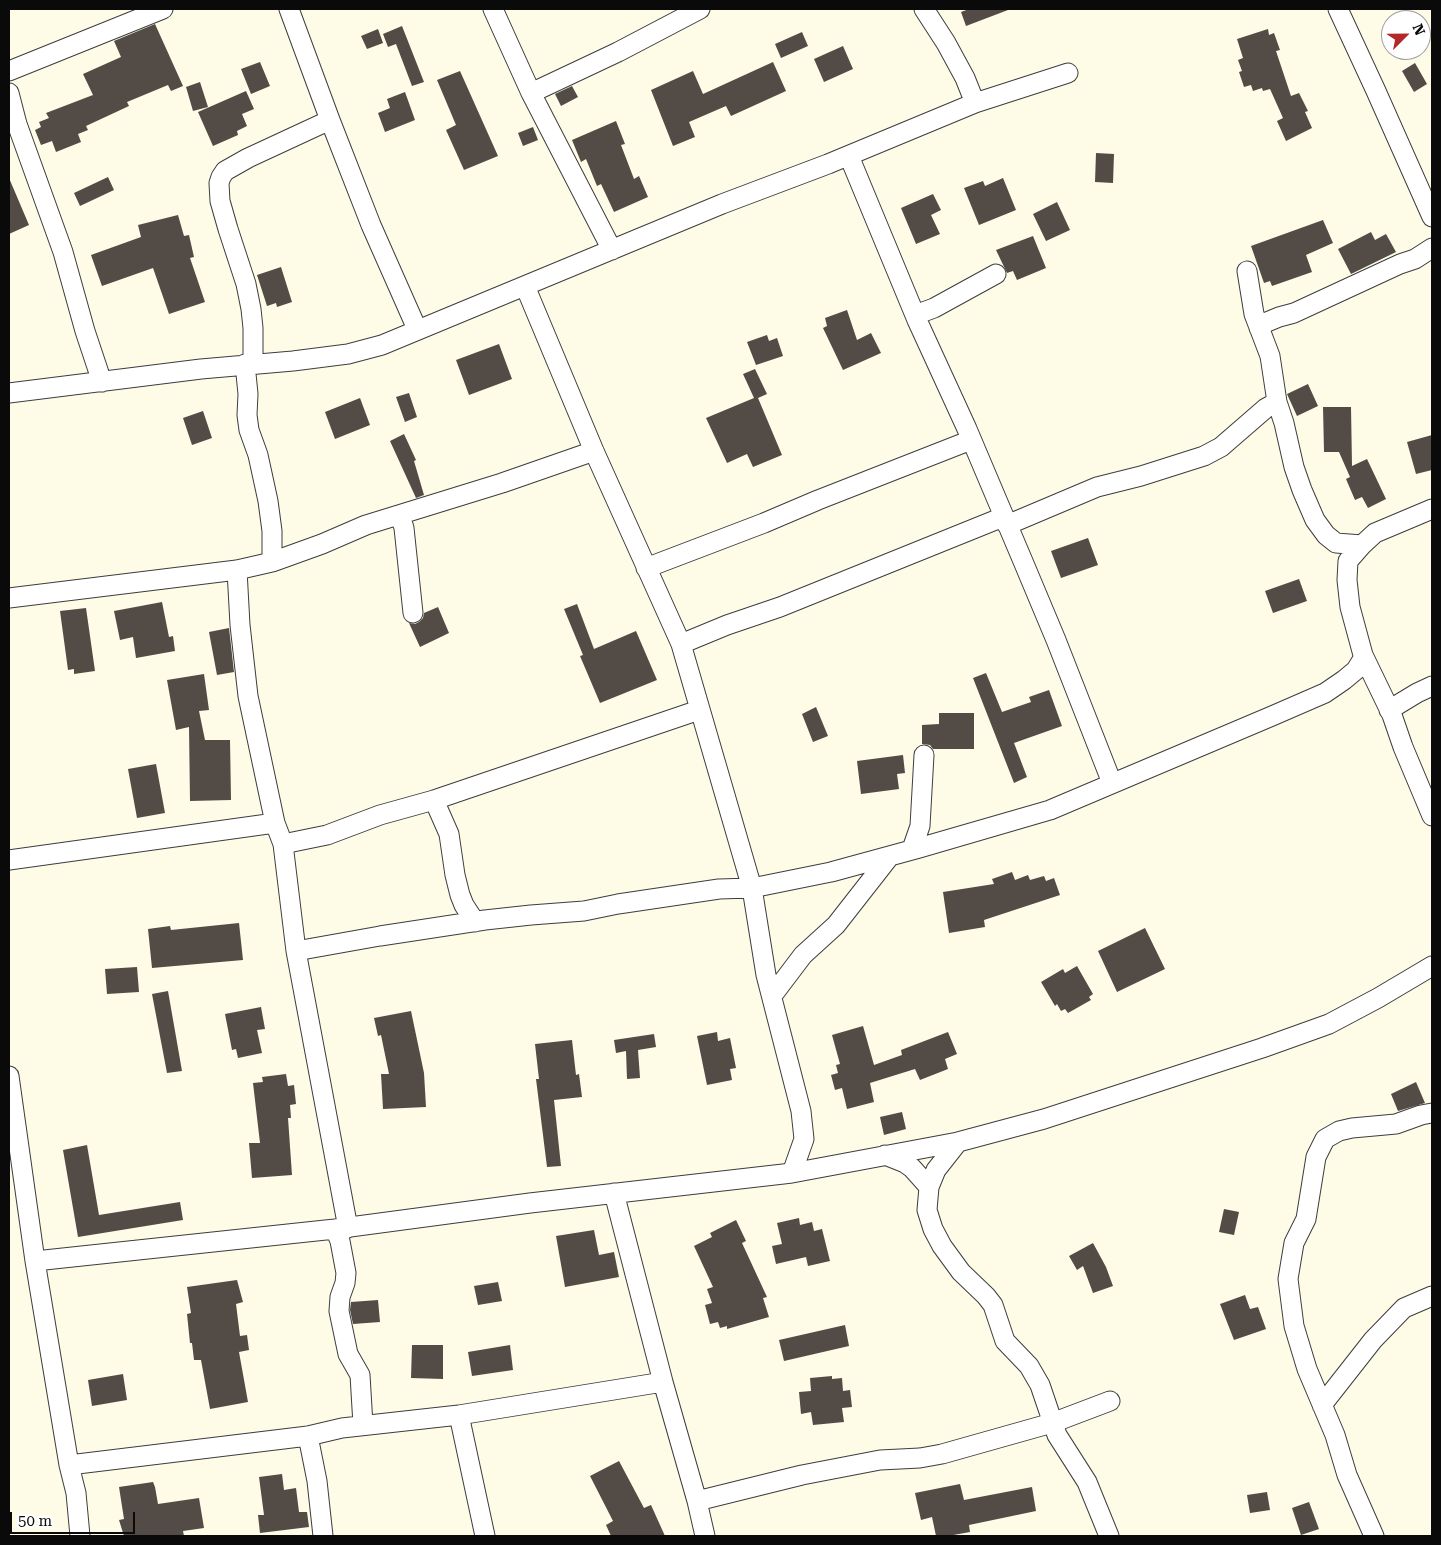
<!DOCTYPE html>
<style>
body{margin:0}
#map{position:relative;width:1441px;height:1545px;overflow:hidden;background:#fefbe7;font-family:"Roboto Serif",serif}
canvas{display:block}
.frame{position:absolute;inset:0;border:10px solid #0a0a0a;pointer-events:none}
.north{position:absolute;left:1381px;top:10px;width:50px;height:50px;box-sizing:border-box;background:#fff;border:1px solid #9d9d9d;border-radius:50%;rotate:67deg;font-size:14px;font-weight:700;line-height:20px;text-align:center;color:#0a0a0a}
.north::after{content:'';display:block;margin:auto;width:18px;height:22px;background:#b32829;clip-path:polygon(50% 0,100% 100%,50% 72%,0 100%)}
.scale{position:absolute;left:10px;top:1512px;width:125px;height:22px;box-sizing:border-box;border:2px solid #0a0a0a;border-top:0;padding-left:6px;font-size:15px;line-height:18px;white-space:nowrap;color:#0a0a0a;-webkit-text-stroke:4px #fff;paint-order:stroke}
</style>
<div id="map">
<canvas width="1441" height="1545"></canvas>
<div class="frame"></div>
<div class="north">N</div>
<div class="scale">50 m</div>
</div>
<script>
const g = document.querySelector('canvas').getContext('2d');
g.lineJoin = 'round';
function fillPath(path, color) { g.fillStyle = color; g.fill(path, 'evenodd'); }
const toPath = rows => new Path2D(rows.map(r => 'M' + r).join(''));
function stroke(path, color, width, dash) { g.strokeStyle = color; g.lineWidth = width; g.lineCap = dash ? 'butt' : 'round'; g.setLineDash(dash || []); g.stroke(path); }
fillPath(toPath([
 [969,9,1008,9,1008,10,966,26,961,12],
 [155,24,183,86,171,91,168,85,127,102,129,106,86,126,88,130,78,134,81,142,56,152,52,141,41,145,35,130,41,127,39,122,49,118,46,113,93,95,83,74,121,57,114,41],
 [402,26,424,82,412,86,396,44,388,47,383,34],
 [378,29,383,43,367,49,361,36],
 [1268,29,1269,35,1274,33,1280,50,1276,51,1291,96,1299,93,1308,111,1305,112,1312,128,1286,141,1277,121,1283,118,1270,89,1263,91,1262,88,1253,91,1251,85,1244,87,1239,72,1242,71,1238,60,1243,58,1237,39],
 [802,32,808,46,781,58,775,44],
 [843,46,853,69,824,82,814,59],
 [260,62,270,86,251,94,241,69],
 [773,62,786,91,731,116,726,106,689,122,695,137,673,146,651,90,693,71,703,94],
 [1415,63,1427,84,1414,92,1402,71],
 [460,71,498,156,464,170,446,130,456,125,437,80],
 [200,82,208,107,193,111,186,87],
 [572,86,578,97,561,106,555,94],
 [246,91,254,109,242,114,247,126,237,131,238,135,213,146,198,112],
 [405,92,415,120,385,132,378,113,390,108,387,99],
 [616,121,625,144,621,145,634,179,639,176,648,197,614,212,601,184,597,186,586,159,581,162,572,140],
 [533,127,538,140,523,146,518,133],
 [1096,153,1114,154,1113,183,1095,182],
 [108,177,114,190,80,206,74,193],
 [9,178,29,225,9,234],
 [1003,178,1016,210,979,225,964,188,983,181,985,186],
 [933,194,941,210,931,215,940,234,916,244,901,208],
 [1057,202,1070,230,1046,241,1033,214],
 [178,215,184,236,189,235,194,257,190,258,205,302,169,314,153,268,102,286,91,255,141,237,138,225],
 [1323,220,1333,243,1306,255,1312,272,1272,286,1270,281,1264,283,1251,246],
 [1371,232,1375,240,1386,234,1396,252,1351,274,1338,249],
 [1033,236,1046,268,1017,280,1013,271,1007,273,996,250],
 [281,267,292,302,277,307,276,303,267,306,257,275],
 [847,310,857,340,871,333,881,353,843,370,823,328,827,326,825,318],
 [767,335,769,341,777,338,783,356,756,365,747,342],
 [499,344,512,379,469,395,456,360],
 [755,369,767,394,758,398,782,455,753,467,747,454,727,463,706,418,754,398,743,374],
 [1308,384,1318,406,1297,416,1287,394],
 [409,393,417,417,405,422,396,397],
 [360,398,370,425,335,439,325,412],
 [1323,407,1351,407,1352,466,1367,459,1386,499,1368,508,1362,497,1355,500,1346,479,1350,477,1339,452,1324,452],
 [203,411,212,438,192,445,183,418],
 [404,434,416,460,414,461,424,495,416,498,390,441],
 [1432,435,1432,470,1416,474,1407,442],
 [1088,538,1098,565,1061,578,1051,551],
 [1299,579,1307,601,1273,613,1265,591],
 [162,602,169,637,173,636,175,651,136,658,133,637,120,640,114,611],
 [577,604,594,649,636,631,657,680,600,703,580,656,583,655,564,609],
 [438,607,449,633,420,647,409,623,415,624,419,622,423,618,424,613],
 [86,608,95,671,74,674,74,669,68,670,60,611],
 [229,628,234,672,217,675,209,632],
 [986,673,1002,712,1031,702,1029,697,1049,690,1062,726,1014,743,1027,777,1014,783,973,678],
 [204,674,209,710,199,711,205,740,230,740,231,800,190,801,189,727,176,730,167,680],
 [816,707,828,736,813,742,802,714],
 [939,713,974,713,974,749,933,749,930,745,922,744,922,725,939,724],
 [903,755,905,773,897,774,899,789,861,794,857,761],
 [156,764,165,813,137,818,128,769],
 [1012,872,1015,880,1028,875,1030,880,1044,876,1046,881,1054,878,1060,895,984,920,985,927,949,933,943,892,994,884,992,879],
 [239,923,243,960,152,968,148,929,170,926,171,930],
 [1145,928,1165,969,1117,992,1098,951],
 [1077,966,1093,994,1089,997,1091,1000,1068,1013,1065,1009,1061,1011,1057,1004,1055,1006,1041,982,1063,969,1065,973],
 [137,967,139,992,107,994,105,969],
 [168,991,182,1071,167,1073,152,994],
 [261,1007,265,1029,257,1030,262,1053,238,1058,236,1049,232,1050,225,1014],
 [411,1011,424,1073,426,1107,383,1109,381,1074,389,1074,381,1035,378,1036,374,1018],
 [863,1026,874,1065,902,1055,901,1050,948,1032,957,1054,945,1059,948,1069,920,1080,915,1069,870,1083,874,1102,847,1109,842,1088,835,1090,831,1075,838,1073,836,1065,840,1064,832,1035],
 [717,1032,718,1041,730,1038,736,1068,730,1069,732,1080,707,1085,697,1036],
 [654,1034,656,1047,638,1050,640,1078,627,1079,626,1051,616,1053,614,1040],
 [572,1040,576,1075,579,1074,582,1097,554,1100,561,1166,547,1167,536,1079,539,1079,535,1044],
 [286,1074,288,1086,294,1085,296,1104,290,1105,291,1118,288,1118,292,1175,252,1178,249,1143,260,1143,253,1083,263,1082,262,1077],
 [1416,1082,1425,1103,1398,1111,1391,1094],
 [902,1112,906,1129,884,1135,880,1117],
 [87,1145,99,1215,180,1202,183,1220,78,1237,63,1150],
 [1224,1209,1239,1212,1234,1235,1219,1232],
 [799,1218,800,1225,812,1222,814,1231,822,1229,830,1261,808,1266,806,1257,776,1264,772,1246,782,1244,777,1223],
 [736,1220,746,1241,742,1243,767,1297,763,1298,769,1317,727,1329,727,1326,720,1328,718,1322,710,1324,705,1305,712,1303,707,1289,713,1287,694,1246,712,1237,710,1233],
 [594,1230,599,1255,614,1252,619,1277,565,1287,556,1236],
 [1093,1243,1106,1267,1113,1286,1093,1293,1083,1266,1077,1270,1069,1256],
 [237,1280,243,1302,236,1304,240,1336,247,1335,249,1350,239,1352,248,1402,210,1409,201,1360,194,1360,192,1343,190,1343,187,1314,191,1313,187,1287],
 [498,1282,502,1301,478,1305,474,1286],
 [1245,1295,1250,1309,1258,1307,1266,1329,1234,1340,1220,1304],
 [378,1300,380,1322,353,1324,350,1310,351,1302],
 [845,1325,849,1346,784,1361,779,1340],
 [412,1345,443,1345,443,1379,411,1378],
 [510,1345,513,1370,472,1376,468,1352],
 [123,1374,127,1400,92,1406,88,1380],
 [832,1376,832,1379,842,1378,843,1391,850,1390,852,1407,842,1408,844,1422,813,1425,811,1412,801,1414,799,1392,811,1391,810,1378],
 [619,1461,644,1508,651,1505,665,1536,611,1536,606,1525,613,1521,590,1476],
 [282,1474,284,1490,296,1488,299,1512,307,1512,309,1527,260,1533,258,1515,264,1515,259,1477],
 [153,1482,155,1487,158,1504,199,1498,204,1528,183,1531,184,1536,124,1536,119,1520,124,1519,119,1487],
 [960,1484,964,1500,1032,1487,1036,1511,969,1525,970,1532,948,1536,936,1536,932,1517,921,1520,915,1493],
 [1267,1492,1270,1510,1250,1513,1247,1495],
 [1309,1502,1319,1529,1301,1535,1292,1508]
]), '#524b46');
const street = toPath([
 [289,9,330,120,371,225,417,329],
 [493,9,531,93,612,250],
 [924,9,946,43,965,78,975,103],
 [1338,9,1376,91,1432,217],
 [9,71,163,9],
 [9,93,17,124,63,252,85,331,102,382],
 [531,93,618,52,700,9],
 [849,156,917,320,967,429,1025,566,1056,640,1112,783],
 [1247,271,1254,314,1270,356,1277,402,1284,423,1294,467,1302,490,1315,520,1326,535,1336,543,1362,545],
 [525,286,594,451,681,644,752,888,766,975,801,1111,804,1139,792,1173],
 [915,315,934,308,996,274],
 [1259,328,1267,322,1279,317,1294,313,1400,264,1415,259,1432,248],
 [253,363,253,328,251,309,246,284,228,229,220,201,219,183,221,177,225,171,248,158,330,120],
 [245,364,248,394,247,415,249,430,258,455,268,501,272,531,272,562],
 [9,393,201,369,293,361,348,354,382,345,722,204,828,164,975,103,1068,73],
 [1432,509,1375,533,1362,545,1348,561,1347,580,1350,607,1363,655,1392,715,1403,747,1432,816],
 [400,515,404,528,413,613],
 [1007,525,1097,487,1141,476,1204,456,1221,447,1266,408,1277,402],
 [646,568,764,523,818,500,971,440],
 [237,570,240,625,248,696,275,823,283,844,296,951,348,1228],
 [9,598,237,570,272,562,322,544,366,525,502,483,594,451],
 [681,644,727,625,780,607,1003,517],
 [1389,710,1417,693,1432,686],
 [434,800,449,834,455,875,460,895,464,905,475,922],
 [283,844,327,835,380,815,434,800,699,710],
 [912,849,920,826,924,755],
 [9,860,275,823],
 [296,951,380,936,485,920,531,915,584,911,618,904,719,889,752,888,831,872,919,848,1050,810,1272,716,1325,693,1344,680,1356,670,1364,657],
 [772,996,803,955,836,925,890,856],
 [9,1076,35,1261,69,1465,76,1493,80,1536],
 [958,1142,936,1170,929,1187,927,1210,933,1229,942,1246,961,1272,986,1296,993,1305,1005,1341,1029,1366,1040,1385,1057,1435,1087,1482,1109,1536],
 [885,1155,905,1163,912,1168,929,1187],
 [614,1193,663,1382,697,1501,705,1536],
 [335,1229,340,1241,346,1273,345,1283,340,1297,339,1311,348,1354,360,1375,363,1425],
 [35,1261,335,1229,530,1203,792,1173,958,1142,1044,1119,1262,1048,1329,1024,1378,998,1432,966],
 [1322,1405,1373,1340,1404,1308,1432,1296],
 [459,1415,485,1536],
 [308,1436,317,1481,323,1536],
 [69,1465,308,1436,342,1428,459,1415,663,1382],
 [697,1501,802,1475,880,1460,920,1458,942,1454,1052,1423,1110,1401],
 [1374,1536,1347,1475,1335,1435,1307,1369,1294,1326,1288,1279,1294,1243,1306,1219,1316,1157,1325,1139,1339,1131,1352,1128,1396,1124,1421,1115,1432,1113]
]);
stroke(street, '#3d3d3d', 21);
stroke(street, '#fff', 19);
</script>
